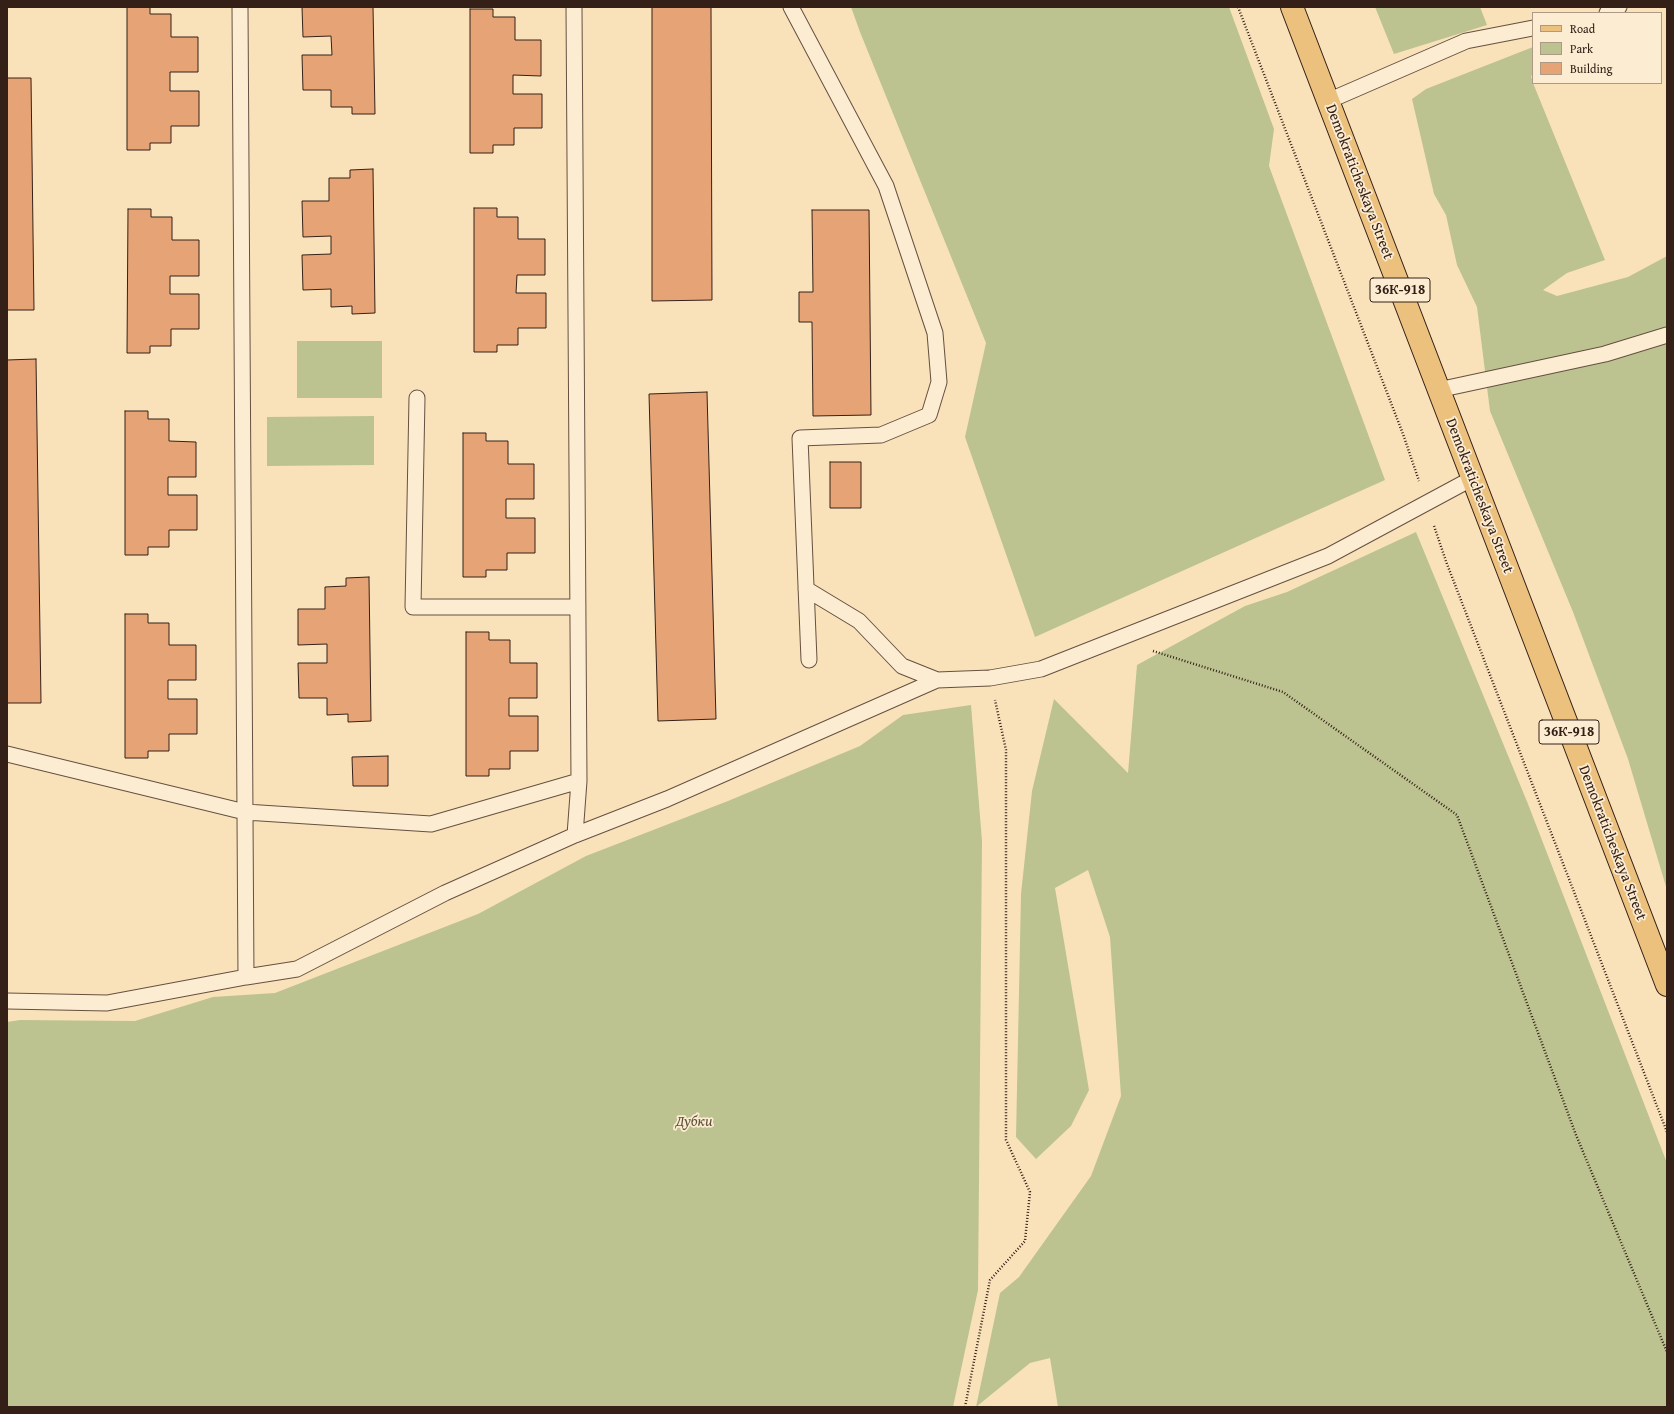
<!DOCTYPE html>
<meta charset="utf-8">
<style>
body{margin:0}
#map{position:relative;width:1674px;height:1414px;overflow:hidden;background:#f9e2ba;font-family:"Gentium Book Plus",serif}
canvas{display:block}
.frame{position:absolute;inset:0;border:8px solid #352017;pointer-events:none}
.legend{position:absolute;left:1532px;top:12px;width:130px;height:72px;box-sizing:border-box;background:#fbecd2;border:1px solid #ac9a87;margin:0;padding:5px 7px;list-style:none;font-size:12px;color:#352017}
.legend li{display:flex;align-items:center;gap:8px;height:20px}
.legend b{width:20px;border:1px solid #ac9a87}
</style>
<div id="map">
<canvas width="1674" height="1414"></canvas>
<div class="frame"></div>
<ul class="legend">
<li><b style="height:5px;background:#ecc17d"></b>Road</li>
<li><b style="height:11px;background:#bcc390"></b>Park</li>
<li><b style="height:11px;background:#e6a476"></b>Building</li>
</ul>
</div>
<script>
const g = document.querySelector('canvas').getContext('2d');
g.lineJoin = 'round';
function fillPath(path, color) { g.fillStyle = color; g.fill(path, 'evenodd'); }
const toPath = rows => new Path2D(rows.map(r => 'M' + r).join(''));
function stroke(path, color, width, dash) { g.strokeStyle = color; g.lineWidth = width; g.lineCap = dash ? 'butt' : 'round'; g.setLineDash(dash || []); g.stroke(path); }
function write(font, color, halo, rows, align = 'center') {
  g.font = font + ' "Gentium Book Plus",serif'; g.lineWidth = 3.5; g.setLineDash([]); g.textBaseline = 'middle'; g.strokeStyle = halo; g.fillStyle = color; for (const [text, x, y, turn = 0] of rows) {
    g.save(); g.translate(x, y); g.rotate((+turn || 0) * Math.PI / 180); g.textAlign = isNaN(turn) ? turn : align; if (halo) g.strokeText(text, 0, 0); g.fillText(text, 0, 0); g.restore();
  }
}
fillPath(toPath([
 [851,7,1229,7,1274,129,1269,166,1385,480,1035,637,965,437,986,343,860,32],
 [1375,7,1480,7,1487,25,1394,54],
 [1533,47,1533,75,1531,76,1533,83,1605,260,1567,273,1543,290,1557,296,1628,277,1667,256,1667,890,1628,759,1573,612,1490,411,1477,307,1457,265,1446,215,1434,194,1412,99,1426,89],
 [297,341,382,341,382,398,297,398],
 [374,416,374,465,267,466,267,417],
 [1416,532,1528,804,1667,1163,1667,1407,1058,1407,1050,1358,1030,1363,976,1407,1000,1293,1019,1277,1091,1176,1121,1096,1110,937,1088,870,1055,888,1089,1090,1071,1126,1036,1159,1016,1137,1021,894,1032,791,1054,699,1128,773,1137,665,1245,606,1287,592],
 [971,705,982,841,978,1290,953,1407,7,1407,7,1022,20,1020,135,1021,213,997,275,993,478,914,586,856,728,801,860,746,903,715]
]), '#bcc390');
const building = toPath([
 [127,7,150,7,150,14,171,14,171,37,198,37,198,72,170,72,170,91,199,91,199,126,171,126,171,143,150,143,150,150,127,150,127,7],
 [302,7,373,7,375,114,352,114,352,107,331,107,331,90,303,90,302,55,332,55,331,36,303,37,302,7],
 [652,7,711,7,712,300,652,301,652,7],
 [470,9,493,9,493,17,515,17,515,40,541,40,541,76,513,75,513,94,542,94,542,128,514,128,514,145,493,145,493,153,470,153,470,9],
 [7,78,31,78,34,310,7,310,7,78],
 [373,169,375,313,352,314,352,306,331,307,331,289,303,290,302,255,331,254,331,236,303,237,302,201,329,201,329,178,350,178,350,170,373,169],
 [474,208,497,208,497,217,518,217,518,239,545,239,545,275,517,275,516,293,546,293,546,328,518,328,518,345,497,345,497,352,474,352,474,208],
 [128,209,151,209,151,217,172,217,172,240,199,240,199,276,170,276,170,294,199,294,199,329,171,329,171,346,150,346,150,353,127,353,128,209],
 [812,210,869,210,871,415,813,416,812,322,799,322,799,292,813,292,812,210],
 [36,359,41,703,7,703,7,360,36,359],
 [707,392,716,719,658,721,649,394,707,392],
 [125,411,148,411,148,419,169,419,169,441,196,442,196,477,168,477,168,495,197,495,197,530,169,530,169,547,148,547,148,555,125,555,125,411],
 [463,433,486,433,486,441,508,441,508,464,534,464,534,499,506,499,506,518,535,518,535,553,507,553,507,570,486,570,486,577,463,577,463,433],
 [830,462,861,462,861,508,830,508,830,462],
 [369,577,371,721,348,722,348,714,327,715,327,698,299,698,298,663,327,663,327,644,298,645,298,609,325,609,325,587,346,586,346,578,369,577],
 [125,614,148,614,148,623,169,623,169,645,196,645,196,680,168,680,168,699,197,699,197,734,169,734,169,751,148,751,148,758,125,758,125,614],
 [466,632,489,632,489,640,510,640,510,663,537,663,537,698,509,698,509,716,538,716,538,751,510,751,510,769,489,769,489,776,466,776,466,632],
 [388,756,388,786,353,786,352,757,388,756]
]);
fillPath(building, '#e6a476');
stroke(building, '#352017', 1);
const service = toPath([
 [240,7,246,977],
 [574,7,579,781,575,835],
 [791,7,886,186,935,333,939,382,929,415,881,435,800,438,809,660],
 [1607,13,1619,7],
 [1328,101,1466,41,1533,28],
 [1438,390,1605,354,1667,335],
 [417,398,413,607,578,607],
 [806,589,859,621,902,666,937,680],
 [7,754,245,812,431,824,579,781],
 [7,1001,107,1003,246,977,297,969,445,893,575,835,667,799,937,680,990,678,1041,669,1328,556,1473,478]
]);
const primary = toPath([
 [1292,7,1667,985]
]);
stroke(service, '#665040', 17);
stroke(primary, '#352017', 24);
stroke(toPath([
 [1238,7,1403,434,1419,481],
 [1434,526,1447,564,1667,1132],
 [1153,651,1283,692,1457,815,1576,1135,1667,1352],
 [965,1407,990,1280,1025,1241,1030,1192,1006,1140,1006,750,995,700]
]), '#352017', 2.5, [1, 2]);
stroke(service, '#fbecd2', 15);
stroke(primary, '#ecc17d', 22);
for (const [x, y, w] of [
 [1400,290,60],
 [1569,732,60]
]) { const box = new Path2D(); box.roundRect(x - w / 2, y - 12, w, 24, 3); g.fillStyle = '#fbecd2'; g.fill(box); stroke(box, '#352017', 1); }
write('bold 14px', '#352017', null, [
 ["36К-918",1400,290],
 ["36К-918",1569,732]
]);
write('15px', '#352017', '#fbecd2', [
 ["Demokraticheskaya Street",1359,182,69],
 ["Demokraticheskaya Street",1479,496,69],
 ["Demokraticheskaya Street",1612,843,69]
]);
write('italic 15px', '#5e513b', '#fbecd2', [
 ["Дубки",694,1122]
]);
</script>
